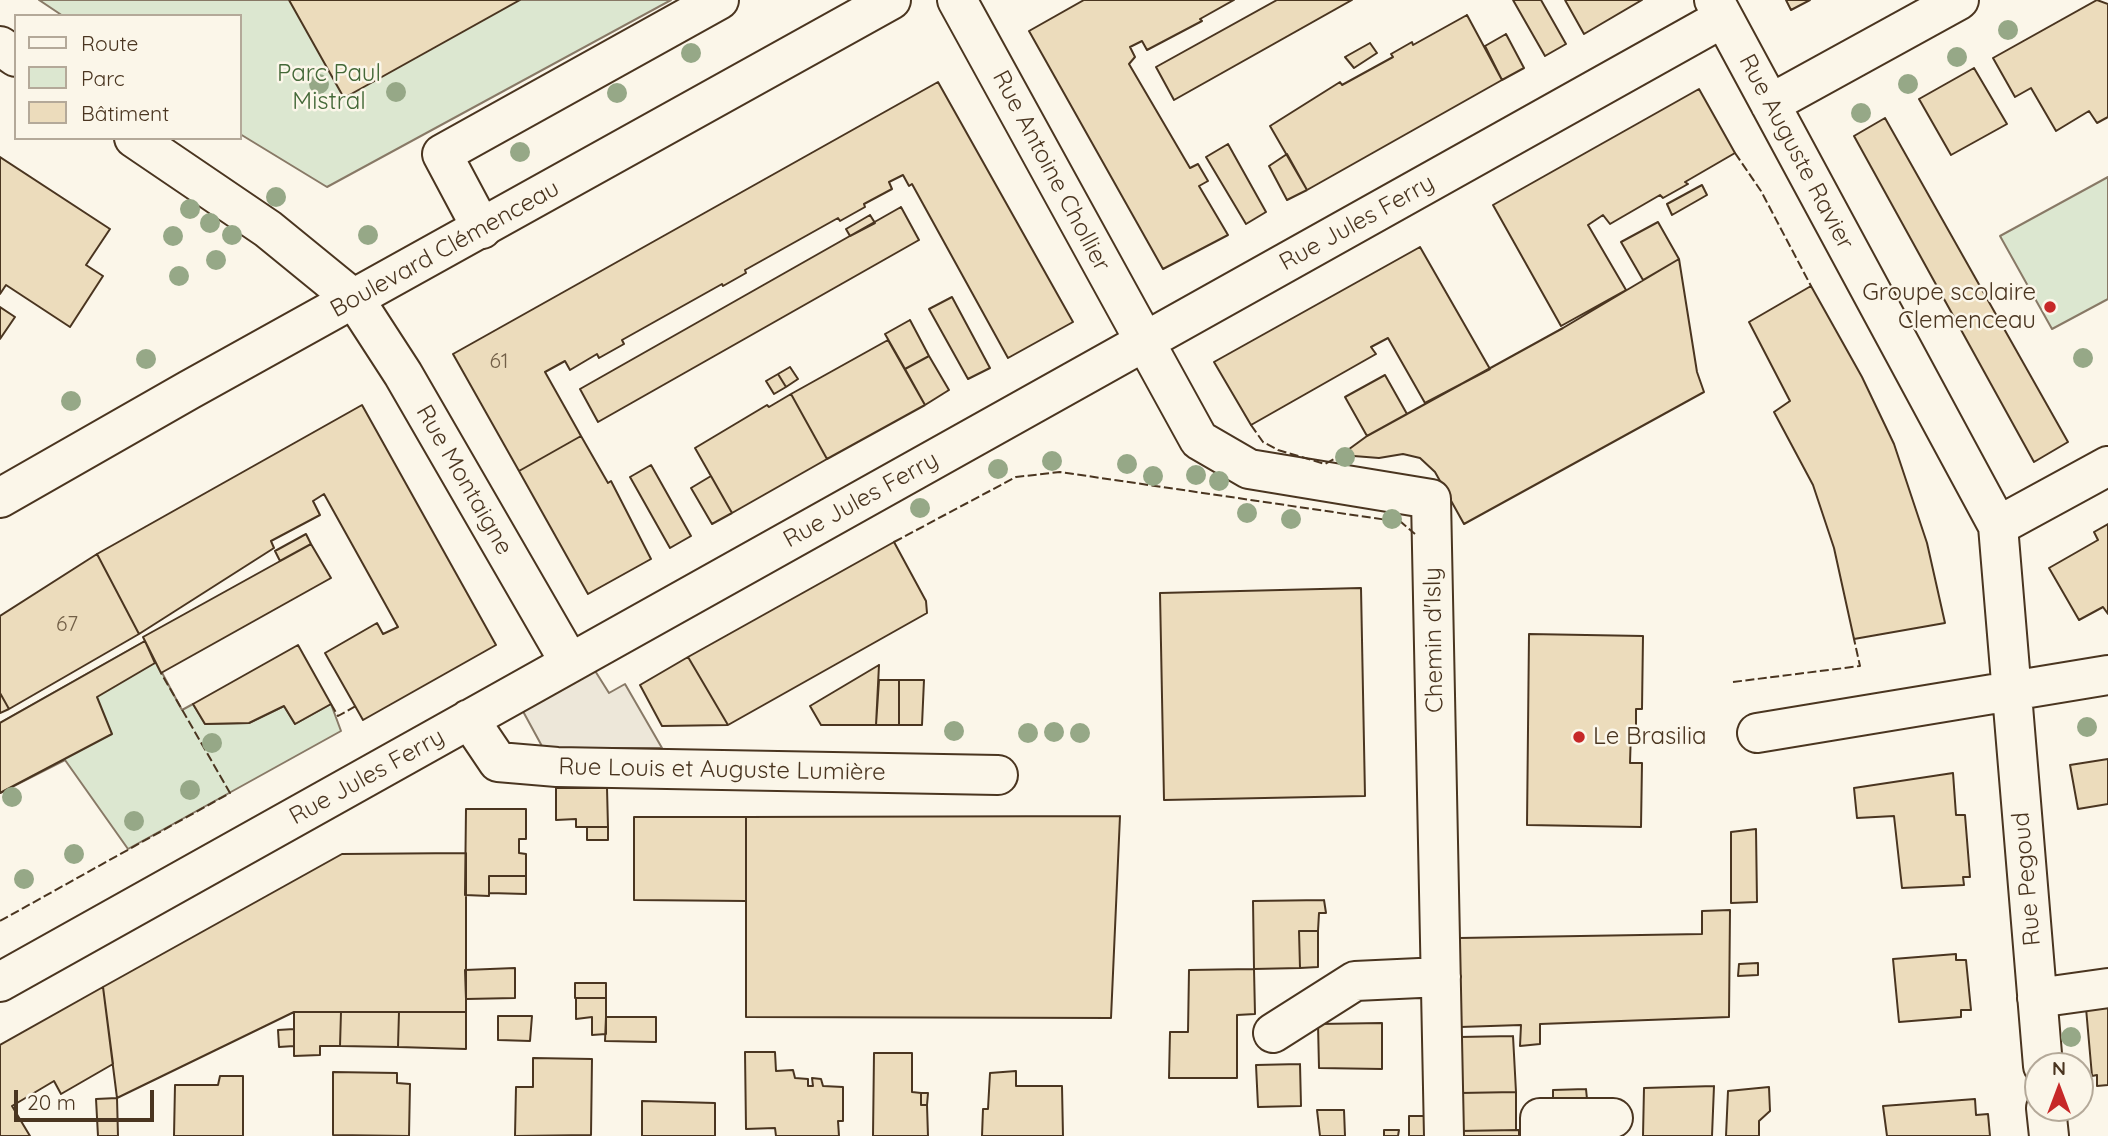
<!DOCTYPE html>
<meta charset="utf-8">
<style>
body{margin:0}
#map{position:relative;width:2108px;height:1136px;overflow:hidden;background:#fbf6e9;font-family:Quicksand,sans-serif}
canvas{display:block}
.legend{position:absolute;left:14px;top:14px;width:228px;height:126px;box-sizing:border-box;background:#fbf6e9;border:2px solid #b4a999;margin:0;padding:9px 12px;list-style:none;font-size:21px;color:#4a3520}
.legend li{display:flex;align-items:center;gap:14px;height:35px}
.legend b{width:35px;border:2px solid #b4a999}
.north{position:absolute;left:2024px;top:1052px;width:70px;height:70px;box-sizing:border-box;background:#fbf6e9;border:2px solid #b4a999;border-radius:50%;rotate:0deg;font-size:19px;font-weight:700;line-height:28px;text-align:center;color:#4a3520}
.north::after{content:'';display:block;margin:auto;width:24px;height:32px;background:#c62828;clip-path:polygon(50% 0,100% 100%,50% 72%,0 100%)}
.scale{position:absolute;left:14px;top:1090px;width:140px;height:32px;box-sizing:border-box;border:4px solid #4a3520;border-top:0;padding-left:9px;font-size:21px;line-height:24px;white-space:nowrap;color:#4a3520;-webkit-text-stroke:5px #fbf6e9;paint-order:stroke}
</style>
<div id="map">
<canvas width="2108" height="1136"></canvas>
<ul class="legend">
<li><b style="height:9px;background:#fbf6e9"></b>Route</li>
<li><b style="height:19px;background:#dce7d0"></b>Parc</li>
<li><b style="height:19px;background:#ecdcbc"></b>Bâtiment</li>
</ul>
<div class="north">N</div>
<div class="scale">20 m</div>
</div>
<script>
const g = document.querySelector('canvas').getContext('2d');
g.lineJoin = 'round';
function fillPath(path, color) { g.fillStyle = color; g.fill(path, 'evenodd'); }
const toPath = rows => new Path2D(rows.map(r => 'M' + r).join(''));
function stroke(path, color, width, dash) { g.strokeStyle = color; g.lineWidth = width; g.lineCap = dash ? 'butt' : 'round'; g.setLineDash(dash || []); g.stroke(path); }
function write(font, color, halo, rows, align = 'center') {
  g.font = font + ' Quicksand,sans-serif'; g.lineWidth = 5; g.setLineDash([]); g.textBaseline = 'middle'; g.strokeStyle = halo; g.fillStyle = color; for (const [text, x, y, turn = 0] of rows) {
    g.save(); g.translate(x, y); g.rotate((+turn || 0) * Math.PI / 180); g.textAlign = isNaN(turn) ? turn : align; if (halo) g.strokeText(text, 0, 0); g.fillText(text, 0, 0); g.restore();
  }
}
const green = toPath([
 [39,0,671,0,327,187,240,134,240,16,63,16,39,0],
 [2108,177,2108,299,2052,329,2000,236,2108,177],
 [145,641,182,710,193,704,205,724,249,723,284,706,295,724,331,704,341,731,128,849,65,760,0,793,0,723,145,641]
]);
fillPath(green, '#dce7d0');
stroke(green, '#887966', 2);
const parking = toPath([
 [592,666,609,693,625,684,662,748,543,748,519,704,592,666]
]);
fillPath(parking, '#ede7d9');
stroke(parking, '#887966', 2);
const building = toPath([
 [289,0,520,0,344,98,289,0],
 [1084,0,1234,0,1200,19,1202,21,1147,50,1142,41,1130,47,1135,57,1129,64,1190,168,1198,164,1208,181,1199,186,1228,235,1163,269,1029,31,1084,0],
 [1277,0,1352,0,1174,100,1156,67,1277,0],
 [1513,0,1541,0,1566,44,1545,56,1513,0],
 [1565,0,1642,0,1584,34,1565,0],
 [1786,0,1810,0,1791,10,1786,0],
 [2097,0,2108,4,2108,117,2097,123,2089,111,2056,131,2031,88,2015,97,1993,58,2097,0],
 [1467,15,1502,80,1307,190,1270,126,1340,82,1342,85,1393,57,1391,54,1412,42,1413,45,1467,15],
 [1506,34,1524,68,1502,80,1485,46,1506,34],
 [1370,43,1377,53,1354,68,1345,57,1370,43],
 [1974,68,2007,124,1951,155,1919,99,1974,68],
 [938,82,1073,322,1008,358,912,184,909,186,903,175,889,182,892,189,864,204,865,207,840,221,838,218,745,270,746,273,723,286,722,284,622,340,624,344,599,358,597,354,570,370,565,361,545,372,581,436,519,471,453,354,938,82],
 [1699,89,1735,153,1685,182,1688,184,1663,198,1660,195,1610,224,1603,215,1588,225,1626,290,1561,326,1493,205,1699,89],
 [1885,118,2068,442,2034,462,1854,136,1885,118],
 [1228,144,1266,212,1246,224,1206,157,1228,144],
 [1287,154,1307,190,1287,200,1269,166,1287,154],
 [0,157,110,229,86,265,103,276,70,327,6,285,0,294,0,157],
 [1702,185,1707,195,1672,215,1667,204,1702,185],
 [901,207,919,240,598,422,580,389,901,207],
 [870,215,875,223,850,236,846,229,870,215],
 [1658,222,1679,259,1643,280,1621,242,1658,222],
 [1420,247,1490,369,1425,403,1388,338,1371,347,1376,354,1251,425,1214,362,1420,247],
 [1679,259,1697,372,1704,392,1464,524,1435,472,1420,458,1403,454,1379,458,1341,455,1367,436,1563,328,1679,259],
 [1811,286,1862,377,1894,444,1927,543,1945,623,1854,639,1834,548,1813,485,1774,412,1790,401,1749,322,1811,286],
 [952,297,990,368,968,379,929,309,952,297],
 [0,307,15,317,0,339,0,307],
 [910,320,929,356,905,369,885,334,910,320],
 [888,340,925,405,827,459,791,394,888,340],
 [929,356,949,390,925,405,905,369,929,356],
 [790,367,798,379,786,387,778,374,790,367],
 [778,374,786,387,774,394,766,381,778,374],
 [1385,375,1407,414,1367,436,1345,397,1385,375],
 [791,394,827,459,732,513,695,448,767,405,769,407,791,394],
 [362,405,496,645,363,720,325,653,377,623,383,634,398,627,324,494,313,501,320,515,271,541,274,548,139,634,97,554,362,405],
 [581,436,608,483,611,481,651,559,588,594,519,471,581,436],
 [651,465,691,536,670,548,630,477,651,465],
 [711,476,732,513,712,524,691,488,711,476],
 [2108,524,2108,614,2103,607,2079,620,2049,568,2098,540,2094,532,2108,524],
 [306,534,311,544,280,561,275,551,306,534],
 [894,542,926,601,927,613,728,725,688,657,894,542],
 [311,544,331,578,161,673,143,637,311,544],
 [97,554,139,634,9,709,0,693,0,616,97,554],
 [1361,588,1365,796,1164,800,1160,593,1361,588],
 [1529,634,1643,636,1642,709,1636,709,1636,730,1631,730,1630,763,1642,763,1641,827,1527,825,1529,634],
 [145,641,155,663,97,697,112,734,0,793,0,723,145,641],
 [298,645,331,704,295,724,284,706,249,723,205,724,193,704,298,645],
 [688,657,728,725,662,726,640,685,688,657],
 [879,665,876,725,821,725,810,706,879,665],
 [879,680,899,680,899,725,876,725,879,680],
 [899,680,924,680,922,725,899,725,899,680],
 [0,693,9,709,0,713,0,693],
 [2108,759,2108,804,2078,809,2070,765,2108,759],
 [1953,773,1956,815,1965,815,1970,877,1963,877,1964,885,1902,888,1894,816,1857,818,1854,788,1953,773],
 [556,788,607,788,608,827,576,827,576,819,556,820,556,788],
 [466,809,526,809,526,839,519,839,519,853,526,854,526,876,489,876,489,896,465,895,466,809],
 [1120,816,1111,1018,746,1017,746,817,1120,816],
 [634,817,746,817,746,901,634,900,634,817],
 [587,827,608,827,608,840,587,840,587,827],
 [1756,829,1757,902,1731,903,1731,832,1756,829],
 [466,853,466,1012,294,1012,117,1098,103,987,342,854,466,853],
 [489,876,526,876,526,894,489,893,489,876],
 [1324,900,1326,913,1319,913,1318,931,1299,931,1300,968,1254,969,1253,901,1324,900],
 [1730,910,1729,1017,1540,1024,1540,1044,1520,1046,1521,1025,1460,1027,1459,938,1702,934,1702,911,1730,910],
 [1299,931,1318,931,1318,967,1300,968,1299,931],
 [1956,954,1956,960,1966,960,1971,1010,1961,1010,1961,1017,1899,1022,1893,959,1956,954],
 [1758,963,1758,975,1738,976,1739,964,1758,963],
 [515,968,515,998,466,999,465,970,515,968],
 [1254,969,1255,1014,1237,1015,1237,1078,1169,1078,1170,1032,1188,1032,1189,970,1254,969],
 [575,983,606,983,606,998,575,998,575,983],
 [103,987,113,1064,61,1094,54,1081,12,1106,30,1136,0,1136,0,1045,103,987],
 [576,998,606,998,606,1034,592,1035,592,1017,576,1019,576,998],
 [2108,1005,2108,1085,2097,1086,2097,1075,2092,1076,2086,1008,2108,1005],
 [294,1012,341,1012,340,1046,320,1046,320,1055,294,1056,294,1012],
 [341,1012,399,1012,398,1047,340,1046,341,1012],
 [399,1012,466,1012,466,1049,398,1047,399,1012],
 [498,1016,532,1016,530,1041,498,1040,498,1016],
 [606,1017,656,1017,656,1042,605,1041,606,1017],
 [1382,1023,1382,1069,1319,1068,1318,1024,1382,1023],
 [294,1029,294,1046,279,1047,278,1030,294,1029],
 [1513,1036,1516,1092,1460,1093,1459,1037,1513,1036],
 [745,1052,775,1052,776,1071,793,1070,795,1078,808,1079,808,1086,813,1086,812,1078,821,1079,823,1086,843,1087,843,1121,838,1121,839,1136,776,1136,775,1128,746,1129,745,1052],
 [874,1053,912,1053,912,1092,921,1093,921,1105,927,1105,928,1136,873,1136,874,1053],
 [533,1058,592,1059,591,1135,515,1136,516,1087,533,1087,533,1058],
 [1300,1064,1301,1106,1258,1107,1256,1065,1300,1064],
 [1016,1071,1016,1086,1062,1086,1063,1136,982,1136,983,1109,988,1109,990,1073,1016,1071],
 [333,1072,397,1073,397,1083,410,1084,409,1136,333,1135,333,1072],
 [220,1076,243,1076,243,1136,174,1136,175,1085,218,1085,220,1076],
 [1714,1086,1712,1136,1643,1136,1644,1088,1714,1086],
 [1769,1087,1770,1111,1759,1121,1759,1136,1726,1136,1728,1091,1769,1087],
 [1586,1089,1588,1109,1553,1108,1553,1090,1586,1089],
 [1516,1092,1516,1130,1459,1131,1460,1093,1516,1092],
 [921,1093,928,1093,927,1105,921,1105,921,1093],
 [117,1098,118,1136,98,1136,96,1099,117,1098],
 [1975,1099,1976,1115,1988,1114,1990,1136,1887,1136,1883,1106,1975,1099],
 [642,1101,715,1103,715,1136,642,1136,642,1101],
 [1317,1110,1344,1110,1345,1136,1320,1136,1317,1110],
 [1409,1116,1429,1116,1429,1136,1409,1136,1409,1116],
 [1384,1130,1399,1130,1398,1136,1384,1136,1384,1130],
 [1519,1130,1519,1136,1459,1136,1459,1131,1519,1130]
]);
fillPath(building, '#ecdcbc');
stroke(building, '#4a3520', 2);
const minor = toPath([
 [957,0,1199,440,1249,469,1431,499,1444,1136],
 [1714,0,1998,526,2043,1066],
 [0,46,16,57],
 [1770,104,1959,0],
 [134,138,268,229,355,300,403,374,570,663],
 [482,229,442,154,719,0],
 [1998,526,2108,466],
 [469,719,498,762,557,767,998,775],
 [1757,733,2108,675],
 [0,982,1723,18],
 [2037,998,2108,988],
 [1273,1033,1355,981,1441,977],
 [2046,1108,2049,1136],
 [1540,1136,1540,1118,1613,1118]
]);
const major = toPath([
 [0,498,189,390,891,0]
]);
stroke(minor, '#4a3520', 42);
stroke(major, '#4a3520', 42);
stroke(minor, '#fbf6e9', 38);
stroke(major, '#fbf6e9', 38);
stroke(toPath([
 [1735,153,1761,191,1811,286],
 [1251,425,1263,442,1278,450,1325,464,1341,455],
 [894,542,1016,477,1060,472,1401,522,1415,534],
 [1733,682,1860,666,1854,639],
 [331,704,338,716,356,706],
 [0,921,230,793,161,673]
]), '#4a3520', 2, [9, 3.5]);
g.fillStyle = '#96a887';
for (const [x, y] of [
 [2008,30],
 [691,53],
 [1957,57],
 [319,84],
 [1908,84],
 [396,92],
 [617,93],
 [1861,113],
 [520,152],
 [276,197],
 [190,209],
 [210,223],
 [232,235],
 [368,235],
 [173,236],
 [216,260],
 [179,276],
 [2083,358],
 [146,359],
 [71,401],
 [1345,457],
 [1052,461],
 [1127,464],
 [998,469],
 [1196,475],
 [1153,476],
 [1219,481],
 [920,508],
 [1247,513],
 [1291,519],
 [1392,519],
 [2087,727],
 [954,731],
 [1054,732],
 [1028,733],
 [1080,733],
 [212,743],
 [190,790],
 [12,797],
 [134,821],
 [74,854],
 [24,879],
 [2071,1037]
]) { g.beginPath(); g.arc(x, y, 10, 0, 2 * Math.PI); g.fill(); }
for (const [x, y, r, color] of [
 [2050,307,7,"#c62828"],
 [1579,737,7,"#c62828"]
]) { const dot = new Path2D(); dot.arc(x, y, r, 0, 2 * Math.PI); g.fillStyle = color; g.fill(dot); stroke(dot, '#fbf6e9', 2.5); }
write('21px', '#725f47', null, [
 ["61",499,362],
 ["67",67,625]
]);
write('24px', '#436837', '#fbf6e9', [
 ["Parc Paul",329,74],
 ["Mistral",329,102]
]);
write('24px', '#4a3520', '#fbf6e9', [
 ["Rue Auguste Ravier",1796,152,62],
 ["Rue Antoine Chollier",1051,171,62],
 ["Rue Jules Ferry",1357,223,-29],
 ["Boulevard Clémenceau",445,249,-29],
 ["Rue Montaigne",464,480,60],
 ["Rue Jules Ferry",861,500,-29],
 ["Chemin d'Isly",1434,640,-91],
 ["Rue Louis et Auguste Lumière",722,770,1],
 ["Rue Jules Ferry",367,777,-29],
 ["Rue Pegoud",2027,879,-95]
]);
write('24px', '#4a3520', '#fbf6e9', [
 ["Groupe scolaire",2036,293],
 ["Clemenceau",2036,321],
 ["Le Brasilia",1593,737,"left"]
], 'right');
</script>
